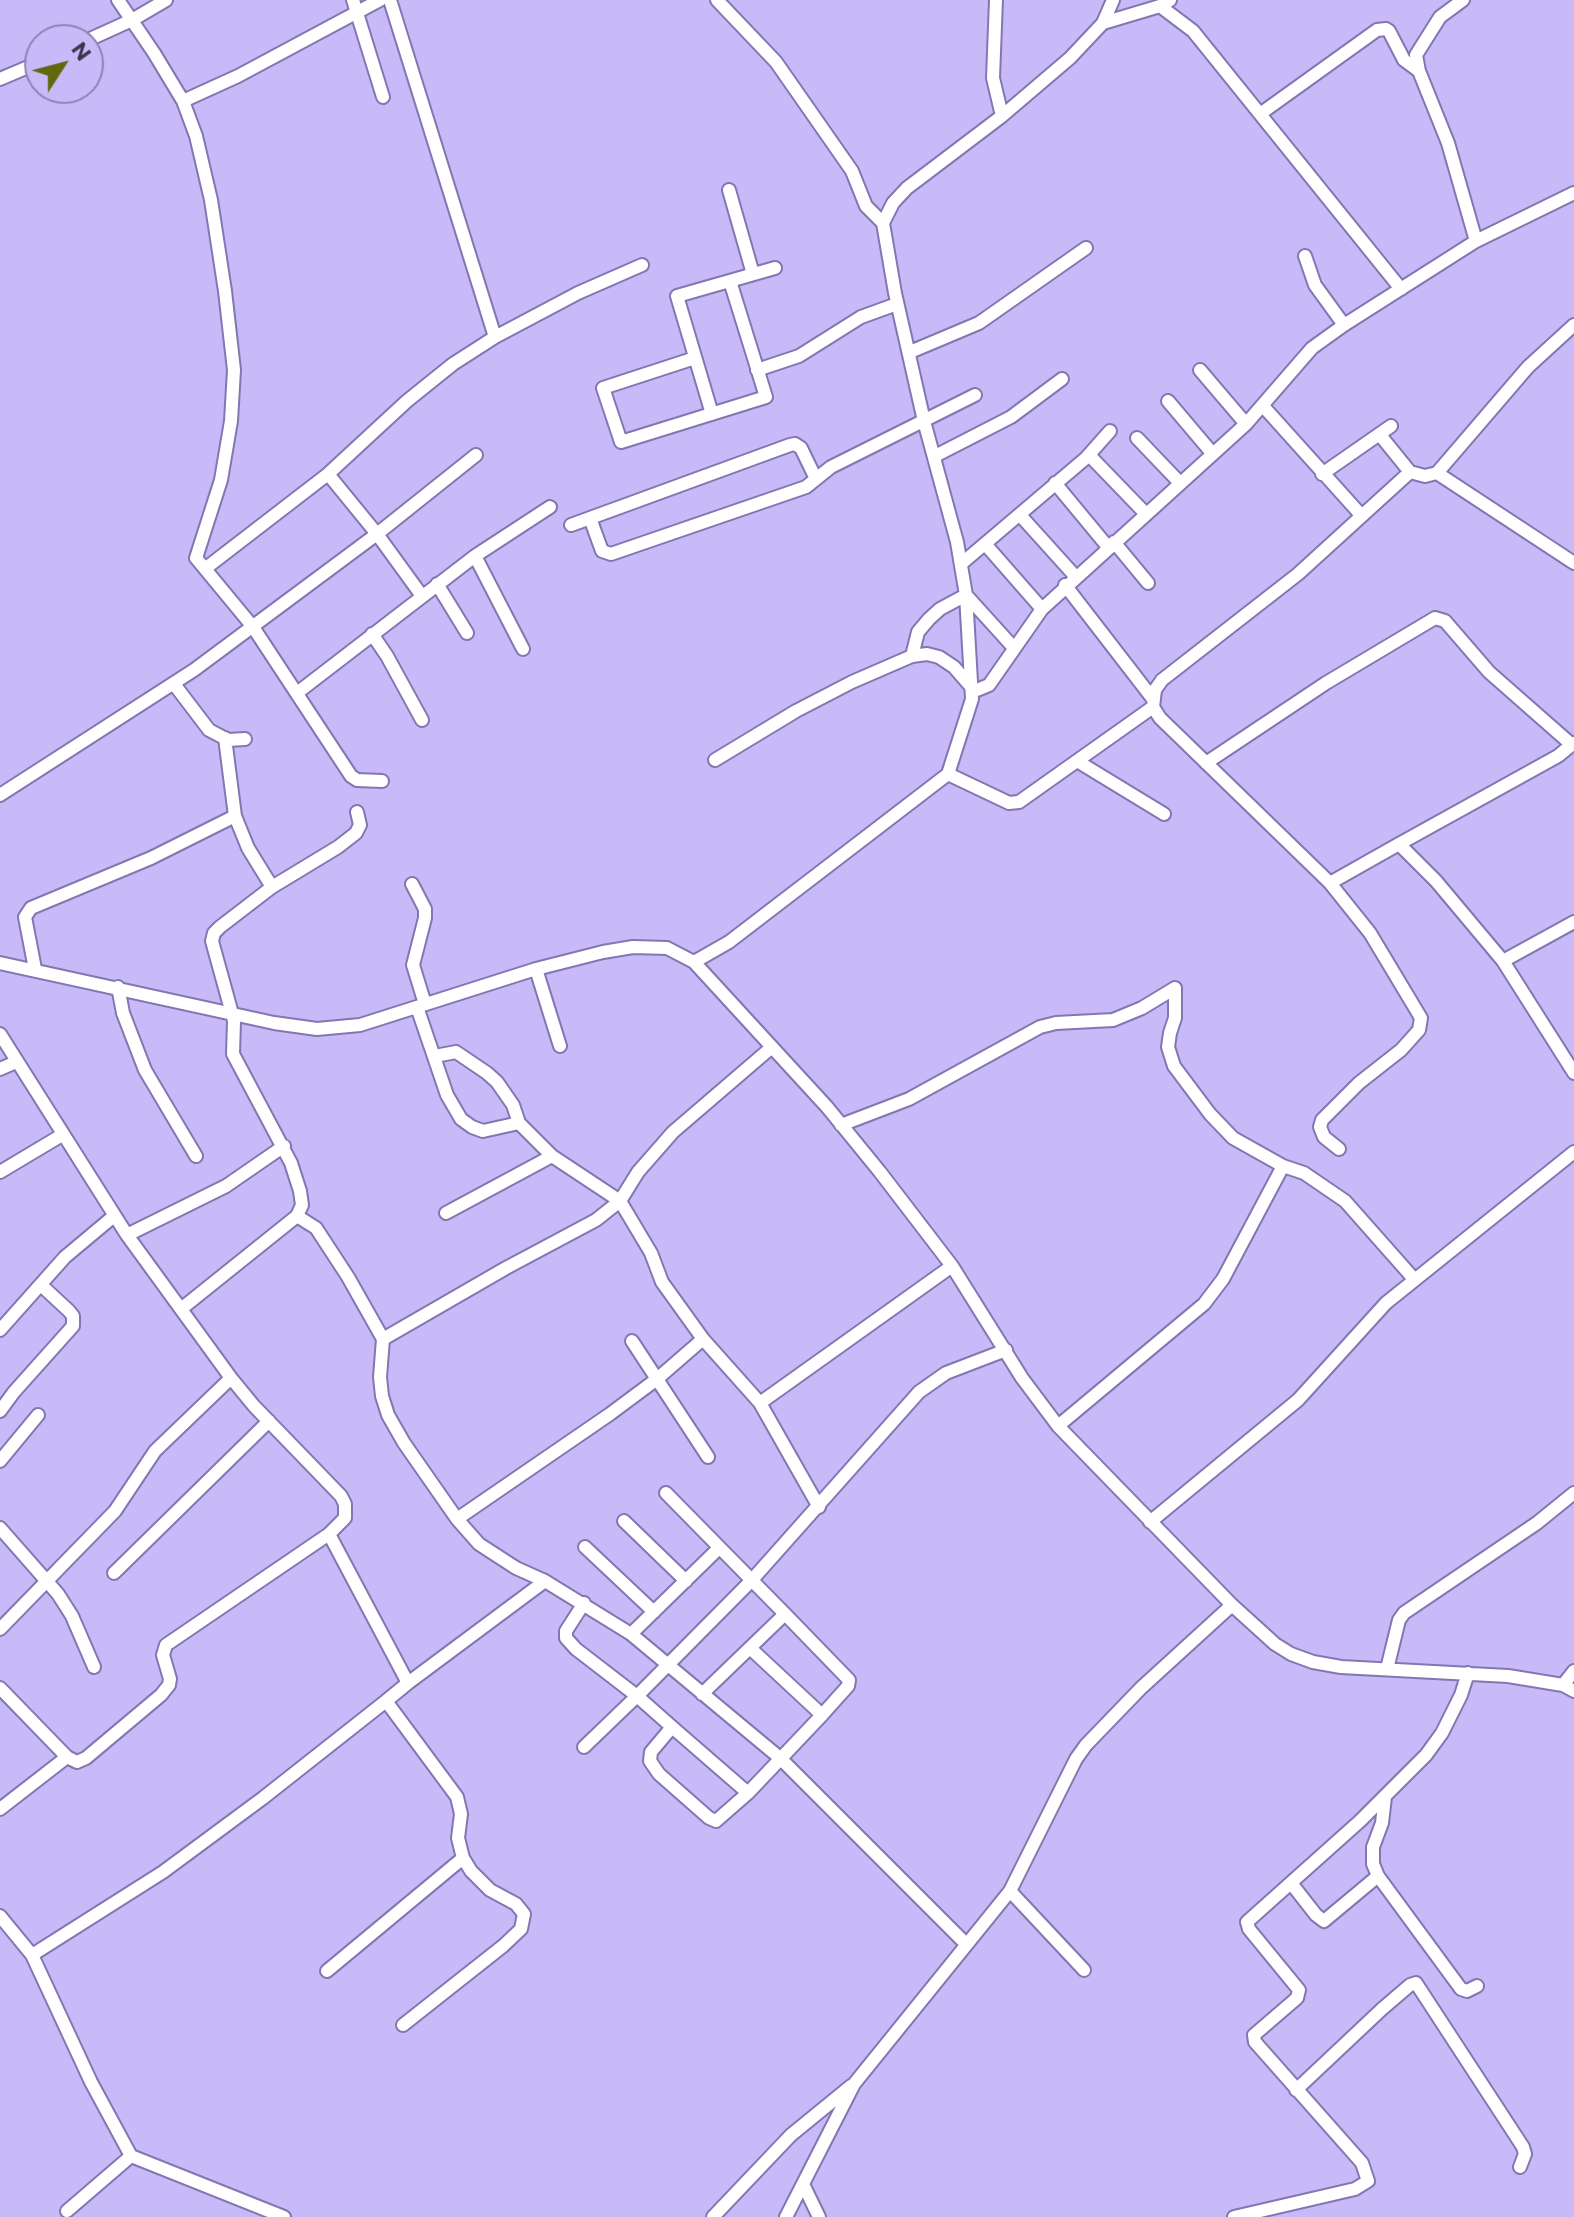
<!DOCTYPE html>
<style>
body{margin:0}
#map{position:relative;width:1574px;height:2217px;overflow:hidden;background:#c8baf9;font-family:Commissioner,sans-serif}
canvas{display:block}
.north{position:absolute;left:24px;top:24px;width:80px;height:80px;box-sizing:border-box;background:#c8baf9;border:2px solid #8f84b4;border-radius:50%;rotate:54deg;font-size:22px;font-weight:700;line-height:32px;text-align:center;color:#3a344d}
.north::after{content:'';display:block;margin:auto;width:28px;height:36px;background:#62690c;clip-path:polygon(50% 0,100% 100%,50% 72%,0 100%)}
</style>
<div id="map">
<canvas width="1574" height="2217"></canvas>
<div class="north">N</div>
</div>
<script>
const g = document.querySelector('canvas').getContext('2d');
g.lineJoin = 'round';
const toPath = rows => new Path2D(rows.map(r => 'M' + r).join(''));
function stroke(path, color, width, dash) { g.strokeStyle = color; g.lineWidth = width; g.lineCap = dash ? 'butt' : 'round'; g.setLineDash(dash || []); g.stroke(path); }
const minor = toPath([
 [118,0,154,53,183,101,238,76,380,0],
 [353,0,383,97],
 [390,0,495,337,453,364,407,401,328,474,377,534,422,596],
 [717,0,776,62,852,171,866,206,883,223],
 [996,0,993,78,1002,116],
 [1160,6,1193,31,1401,289],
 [1103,23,1160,6,1170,0],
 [88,40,132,20,166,0],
 [0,79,40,62],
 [183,101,196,136,211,200,225,291,234,370,231,421,221,480,196,558,253,627,351,776,357,780,382,781],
 [1260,114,1377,30,1386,29,1389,31,1404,60,1419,71],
 [729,190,753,274],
 [1476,241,1574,193],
 [1305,256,1315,285,1344,325],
 [1574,325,1528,367,1437,473,1574,563],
 [495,337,578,293,642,265],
 [910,352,979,323,1086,248],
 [695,358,603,388,621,442,766,397,730,281],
 [757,370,799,356,861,317,897,304],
 [1200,370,1246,424],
 [1168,401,1212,453],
 [1263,406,1361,515],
 [712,414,677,296,775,268],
 [1380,435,1410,472],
 [1137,438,1180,483],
 [1089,455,1146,514],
 [935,456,1011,417,1062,379],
 [1322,474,1391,426],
 [1055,483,1108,547],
 [1020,515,1075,576],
 [590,518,602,551,611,554,806,487,831,467,975,395],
 [571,525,790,445,795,444,801,448,816,479],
 [1114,542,1148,583],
 [986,545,1042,609],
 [475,556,550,507],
 [961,564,1086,458,1110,431],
 [206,568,328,474],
 [437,584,467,633],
 [1065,585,1153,699],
 [372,634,387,656,422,720],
 [912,656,918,632,929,619,940,609,966,595,1014,648],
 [174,684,209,730,228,740,245,739],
 [297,693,475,556,523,649],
 [1153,707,1155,690,1162,680,1298,574,1410,472,1425,476,1437,473],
 [715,760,796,711,852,682,912,656,927,654,939,657,954,667,973,689,977,690,989,685,1042,609,1246,424,1312,348,1344,325,1476,241,1448,143,1419,71,1416,55,1440,17,1463,0],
 [1077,761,1164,814],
 [1206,763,1326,683,1435,618,1445,621,1489,672,1572,745],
 [948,774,1009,803,1019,802,1153,707,1160,718,1330,883,1399,844,1436,881,1503,961,1574,1073],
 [0,795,194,670,377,534,476,455],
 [1399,844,1558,756,1574,743],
 [1330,883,1370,933,1421,1018,1419,1030,1401,1050,1359,1083,1322,1120,1320,1127,1324,1137,1339,1149],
 [412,884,425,909,425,918,413,965,425,1004],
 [272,887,338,847,356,833,360,825,357,812],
 [1503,961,1574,922],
 [694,962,729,942,948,774,972,699,966,595,957,542,924,421,895,293,883,223,893,203,907,188,1002,116,1070,58,1103,23,1113,0],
 [0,963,274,1023,317,1029,360,1025,536,969,603,952,633,947,667,948,694,962,827,1107,880,1172,952,1266,1022,1378,1058,1426,1232,1605,1275,1644,1291,1654,1313,1662,1341,1667,1508,1676,1563,1685,1574,1691],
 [35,969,25,917,31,908,151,858,235,816],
 [536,969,560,1046],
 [118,987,123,1013,145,1070,196,1156],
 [417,1007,447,1095,461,1119,472,1127,483,1131,519,1123,552,1156,620,1201,651,1253,662,1282,703,1339,760,1403,819,1507],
 [0,1034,127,1235,231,1378,254,1406,341,1496,345,1504,345,1518,329,1534,408,1683,386,1701,457,1797,461,1814,458,1838,463,1858,471,1871,490,1890,516,1904,524,1914,521,1929,503,1946,403,2025],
 [435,1056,456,1052,487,1073,497,1082,513,1105,519,1123],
 [0,1069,16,1062],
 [841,1125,909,1099,1040,1027,1056,1023,1113,1020,1142,1008,1175,988,1175,1018,1170,1033,1168,1047,1174,1066,1210,1114,1233,1138,1283,1166],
 [0,1172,62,1135],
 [446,1213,552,1156],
 [297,1216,316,1228,348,1277,383,1339],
 [127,1235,226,1186,284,1146],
 [181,1309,297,1216,302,1205,300,1191,291,1163,233,1054,234,1021,212,941,214,933,220,927,272,887,248,848,235,816,225,738],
 [0,1330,65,1257,114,1216],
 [632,1341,708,1457],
 [760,1403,952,1266],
 [0,1411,14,1392,73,1326,73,1316,69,1311,41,1285],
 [1058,1426,1204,1304,1223,1279,1283,1166,1304,1173,1345,1201,1414,1279],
 [0,1461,38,1415],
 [666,1493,785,1614],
 [457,1519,610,1414,657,1379,703,1339],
 [624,1521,686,1581],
 [1150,1522,1298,1400,1386,1303,1574,1152],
 [0,1528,58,1594,72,1616,94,1667],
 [585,1547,654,1612],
 [114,1573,269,1421],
 [545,1581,516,1568,479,1544,457,1519,404,1443,388,1415,382,1396,380,1377,383,1339,506,1268,596,1220,620,1201,638,1172,673,1132,772,1047],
 [584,1603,566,1631,566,1638,576,1649,637,1696,584,1747],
 [0,1629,115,1511,155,1451,231,1378],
 [631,1634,719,1548],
 [750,1648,822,1715],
 [1387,1669,1399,1620,1404,1613,1537,1523,1574,1493],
 [408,1683,545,1581,631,1634,780,1758,966,1944],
 [1563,1685,1574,1671],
 [0,1688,67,1757],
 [702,1694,785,1614,849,1680,848,1686,822,1715,748,1793,716,1821,709,1818,659,1774,650,1761,651,1752,672,1727,748,1793],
 [672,1727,637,1696,751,1581,919,1392,946,1373,1006,1350],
 [1385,1797,1382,1823,1373,1847,1373,1864,1378,1876,1461,1989,1467,1991,1477,1986],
 [0,1809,67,1757,77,1762,86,1758,161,1695,169,1685,170,1679,163,1655,166,1645,329,1534],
 [1291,1883,1316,1915,1324,1921,1378,1876],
 [1010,1891,1084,1970],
 [0,1916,32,1955,91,2082,131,2156,284,2217],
 [32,1955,163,1872,263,1798,386,1701],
 [327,1971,463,1858],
 [1296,2090,1382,2009,1410,1985,1416,1983,1523,2147,1525,2154,1520,2167],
 [803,2184,819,2217],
 [67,2211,131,2156],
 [713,2217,791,2135,851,2086],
 [786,2217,854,2084,1010,1891,1076,1759,1086,1745,1141,1688,1232,1605],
 [1234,2217,1355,2189,1368,2181,1362,2163,1255,2042,1254,2035,1297,1998,1299,1990,1249,1929,1247,1922,1360,1821,1426,1755,1442,1733,1461,1695,1468,1673]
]);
stroke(minor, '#8476b0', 16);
stroke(minor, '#fff', 12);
</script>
